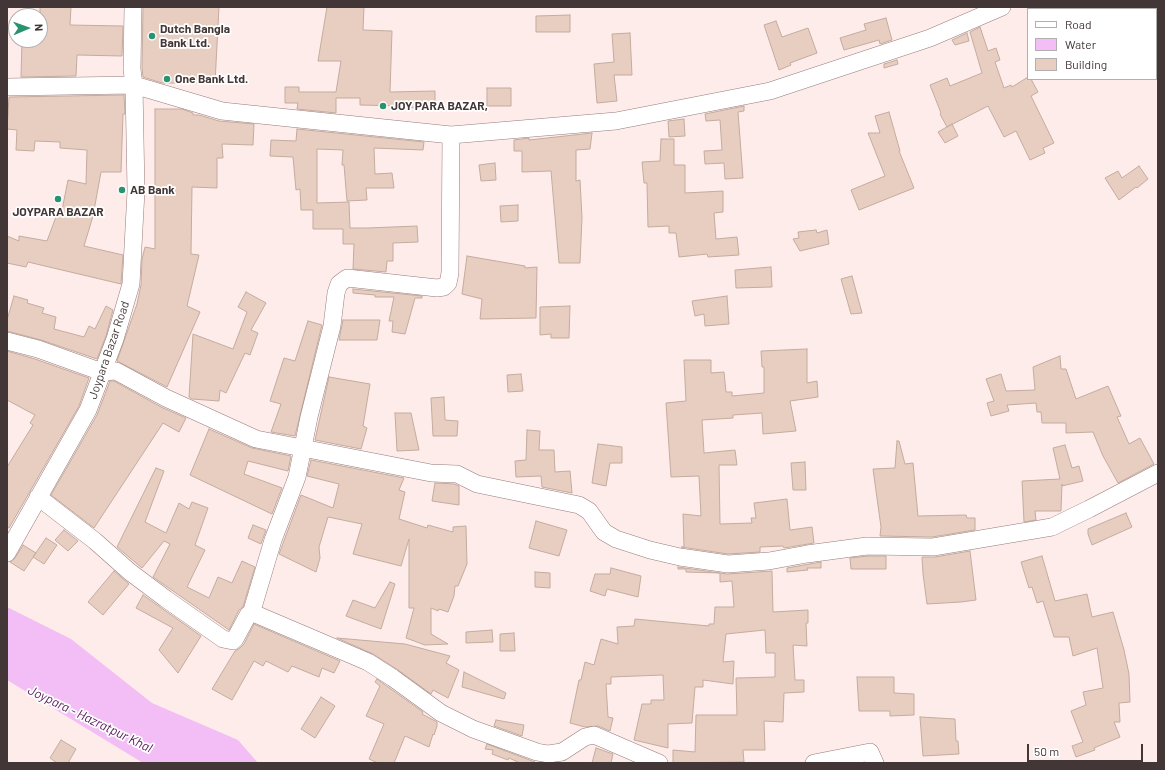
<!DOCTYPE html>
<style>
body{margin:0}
#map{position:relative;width:1165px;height:770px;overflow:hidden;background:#feeceb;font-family:Barlow,sans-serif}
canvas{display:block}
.frame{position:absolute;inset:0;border:8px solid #423736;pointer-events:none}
.legend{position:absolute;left:1027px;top:8px;width:130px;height:72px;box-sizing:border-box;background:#fff;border:1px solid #b3afaf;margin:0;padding:5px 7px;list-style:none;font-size:12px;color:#423736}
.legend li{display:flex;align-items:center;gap:8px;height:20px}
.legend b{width:20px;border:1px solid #b3afaf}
.north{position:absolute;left:8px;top:8px;width:40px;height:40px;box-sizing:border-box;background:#fff;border:1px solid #b3afaf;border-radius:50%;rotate:88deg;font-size:11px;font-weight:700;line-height:16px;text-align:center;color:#423736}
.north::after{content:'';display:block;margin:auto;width:14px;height:18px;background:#299270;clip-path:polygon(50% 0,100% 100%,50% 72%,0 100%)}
.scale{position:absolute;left:1027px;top:744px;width:116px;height:18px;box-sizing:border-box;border:2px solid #423736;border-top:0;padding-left:5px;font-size:12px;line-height:14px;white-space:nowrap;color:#423736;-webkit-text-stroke:3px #fff;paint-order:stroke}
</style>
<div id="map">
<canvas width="1165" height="770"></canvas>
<div class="frame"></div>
<ul class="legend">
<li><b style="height:5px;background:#fff"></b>Road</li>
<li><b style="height:11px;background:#f3bdf6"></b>Water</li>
<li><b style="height:11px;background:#e7cec0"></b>Building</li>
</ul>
<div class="north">N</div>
<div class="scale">50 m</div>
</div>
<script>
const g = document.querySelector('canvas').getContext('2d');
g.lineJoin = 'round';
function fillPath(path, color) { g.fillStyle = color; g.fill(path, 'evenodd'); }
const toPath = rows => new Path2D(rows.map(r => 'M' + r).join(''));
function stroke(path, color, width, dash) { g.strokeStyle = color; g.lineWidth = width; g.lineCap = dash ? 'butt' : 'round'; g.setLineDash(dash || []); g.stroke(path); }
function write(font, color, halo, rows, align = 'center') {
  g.font = font + ' Barlow,sans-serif'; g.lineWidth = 3.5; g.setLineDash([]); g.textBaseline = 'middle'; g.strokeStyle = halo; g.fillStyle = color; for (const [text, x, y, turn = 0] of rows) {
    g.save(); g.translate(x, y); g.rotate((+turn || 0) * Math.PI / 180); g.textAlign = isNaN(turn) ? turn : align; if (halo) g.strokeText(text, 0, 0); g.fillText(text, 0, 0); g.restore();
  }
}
fillPath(toPath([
 [7,607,71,639,152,703,238,740,258,763,143,763,7,680]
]), '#f3bdf6');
const building = toPath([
 [40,7,71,7,70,25,123,26,122,56,77,55,76,76,21,77,22,40,40,40,40,7],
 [143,7,219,7,215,83,162,83,143,77,142,68,143,7],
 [327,7,364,7,363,30,392,31,390,92,435,91,435,107,402,108,402,106,360,105,360,98,336,98,336,113,297,109,298,103,285,103,285,87,299,87,299,92,336,92,341,61,318,61,327,7],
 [570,15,570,32,536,32,536,16,570,15],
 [886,18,892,40,880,44,879,40,844,50,840,38,866,30,864,24,886,18],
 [776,21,782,37,808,28,817,53,790,63,791,65,779,70,764,25,776,21],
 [980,27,988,51,996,48,1000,60,995,62,1004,88,1011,85,1012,87,1028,77,1028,79,1031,79,1038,92,1031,96,1054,143,1043,148,1045,153,1030,160,1016,131,1004,137,988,106,947,127,940,114,941,113,930,85,947,78,950,86,982,73,970,32,980,27],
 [630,33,632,75,614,75,617,101,597,103,594,64,614,62,612,34,630,33],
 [967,33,969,41,955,45,952,40,967,33],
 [897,60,898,64,884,68,884,64,897,60],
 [487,88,511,88,511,106,487,106,487,88],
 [124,95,125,114,123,114,121,172,101,172,93,216,84,246,123,255,121,284,28,262,26,267,7,263,7,236,19,241,19,236,47,241,57,214,61,215,68,180,86,184,87,150,60,148,60,142,35,141,34,151,16,150,17,130,7,129,9,97,124,95],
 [744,106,744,111,738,112,743,178,725,179,724,163,705,164,704,151,722,150,720,120,706,121,705,114,744,106],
 [155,109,182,109,193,113,193,115,199,115,219,121,254,124,253,145,222,144,223,158,217,158,217,188,192,187,191,254,199,255,187,306,200,312,167,387,117,361,137,304,141,285,142,259,145,247,155,249,155,109],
 [889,112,900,151,899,151,914,188,859,210,851,190,885,176,868,133,880,133,875,116,889,112],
 [684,119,685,136,669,137,668,121,684,119],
 [952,124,958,136,945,143,938,132,952,124],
 [297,129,424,142,423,150,374,148,375,174,392,173,394,188,366,188,367,200,347,201,344,165,342,165,343,150,317,149,317,203,349,202,350,228,368,228,417,226,418,242,393,243,393,261,387,261,386,272,353,269,354,244,343,244,343,229,313,229,313,210,301,210,300,189,296,190,293,157,270,156,271,140,296,141,297,129],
 [592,133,590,149,576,150,576,181,580,180,582,218,580,263,559,263,551,171,522,172,522,151,514,151,514,140,529,138,529,140,592,133],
 [661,139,674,139,674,165,685,165,685,193,723,191,723,212,714,213,716,239,737,237,739,255,708,257,707,254,679,257,676,233,669,233,669,226,648,227,647,183,644,183,642,162,660,161,661,139],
 [495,163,496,180,481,181,479,165,495,163],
 [1139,166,1148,179,1137,188,1136,187,1119,200,1105,178,1118,171,1122,178,1139,166],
 [518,205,518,221,501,222,500,206,518,205],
 [816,230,817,233,827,230,829,244,800,251,793,239,799,238,798,232,816,230],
 [467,256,525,266,525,268,537,267,536,318,480,319,482,299,462,294,467,256],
 [771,267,772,287,736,288,735,270,771,267],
 [852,276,862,313,851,314,841,279,852,276],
 [353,289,422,296,422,298,415,298,405,334,392,332,393,321,389,321,394,297,375,297,375,295,353,293,353,289],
 [246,292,266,303,251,330,258,333,250,355,245,353,226,393,220,390,219,401,192,399,189,397,193,334,233,349,247,312,238,307,246,292],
 [14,296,28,300,27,303,44,308,42,313,56,317,54,329,84,337,89,326,95,329,106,306,113,310,106,336,97,359,41,340,7,331,7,320,14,296],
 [727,296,729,324,705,326,704,314,695,316,692,301,727,296],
 [570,306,569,338,551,338,551,334,540,335,540,307,570,306],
 [343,320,380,320,377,340,339,340,343,320],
 [308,321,322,325,295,436,271,432,281,404,270,401,284,358,295,361,308,321],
 [807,349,807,383,817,381,818,397,790,401,796,431,763,434,762,413,733,415,733,418,702,420,704,453,735,450,737,465,719,465,720,524,752,523,751,518,756,518,754,503,787,499,790,530,812,527,814,543,784,548,783,546,760,547,760,552,728,554,681,547,684,547,683,514,701,516,699,476,671,477,666,403,686,401,684,360,711,360,711,373,724,372,726,392,732,392,732,396,764,393,764,367,762,367,761,351,807,349],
 [7,351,35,359,89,378,79,406,9,528,7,527,7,467,33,425,30,423,35,415,7,400,7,351],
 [1060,356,1061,369,1066,369,1076,399,1108,386,1121,416,1117,417,1129,444,1140,438,1154,464,1118,483,1103,456,1093,432,1066,433,1066,423,1042,423,1041,412,1037,412,1036,403,1007,405,1009,411,991,416,987,403,994,401,986,379,1001,374,1006,391,1035,390,1033,367,1060,356],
 [521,374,523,391,508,392,507,375,521,374],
 [329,377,370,384,363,426,367,428,361,449,315,440,329,377],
 [110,381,114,381,161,407,186,418,179,432,163,423,94,528,51,495,97,415,110,381],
 [444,397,445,420,458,421,457,436,433,436,431,398,444,397],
 [395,413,411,413,419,450,397,451,395,413],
 [209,429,252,448,291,456,288,471,248,461,244,474,282,488,272,514,190,475,209,429],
 [527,430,540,431,539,450,554,450,555,472,570,471,572,493,542,487,541,476,516,477,515,461,526,460,527,430],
 [897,441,899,441,905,464,913,463,918,516,966,515,967,518,975,518,975,530,932,537,880,536,881,527,873,469,895,468,897,441],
 [598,444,622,447,622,463,610,463,606,486,592,483,598,444],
 [1065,445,1072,468,1079,466,1083,481,1062,486,1062,484,1061,511,1035,511,1036,520,1024,522,1022,481,1060,479,1053,448,1065,445],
 [311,460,404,478,399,490,405,492,399,519,427,528,428,525,453,532,453,527,466,526,467,564,458,586,455,586,454,596,448,612,439,609,438,611,431,608,431,634,448,644,425,645,406,638,414,608,409,608,409,539,401,566,353,554,362,524,328,517,319,547,320,558,316,572,279,554,301,495,333,508,339,484,307,476,311,460],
 [805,462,806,490,793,490,791,463,805,462],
 [156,468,164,471,145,522,166,533,179,503,189,509,192,502,208,508,195,545,205,550,187,587,209,598,218,577,232,583,242,561,255,567,243,607,239,610,229,630,153,577,170,544,164,541,142,568,117,547,156,468],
 [435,483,454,484,459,486,459,505,432,501,435,483],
 [1126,513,1132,527,1092,545,1088,534,1088,529,1126,513],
 [536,521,567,530,559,556,529,548,536,521],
 [253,525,266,530,261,544,248,538,253,525],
 [64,530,78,541,68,551,55,540,64,530],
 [46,538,57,545,44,564,33,557,46,538],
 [23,545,36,553,24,571,10,562,15,558,23,545],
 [970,551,976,600,961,602,927,604,923,574,922,557,935,557,970,551],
 [868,556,886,556,886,569,851,569,850,558,868,556],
 [1042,556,1055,601,1087,594,1092,617,1113,612,1124,650,1129,674,1130,702,1119,703,1120,722,1114,722,1120,737,1094,748,1095,750,1076,757,1072,746,1083,742,1071,711,1086,705,1083,692,1103,688,1097,648,1073,656,1069,637,1054,637,1043,601,1037,603,1032,587,1029,588,1021,562,1042,556],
 [821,562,821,568,807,568,808,570,787,572,787,568,821,562],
 [678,567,727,574,772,571,773,612,808,610,808,623,806,623,807,646,793,645,795,680,804,680,804,692,784,693,783,722,764,721,765,750,743,750,744,762,673,763,673,750,695,752,696,715,737,715,736,678,775,677,775,653,766,653,765,630,726,634,723,662,734,661,733,684,703,680,703,687,695,687,692,723,668,724,668,748,634,740,642,704,651,704,651,700,664,700,663,675,611,677,611,684,606,684,608,717,613,718,610,731,598,726,585,727,570,723,579,680,581,680,585,662,594,665,601,639,618,644,617,627,634,626,635,619,709,626,709,624,714,624,715,607,734,607,732,581,720,582,720,573,686,572,686,569,678,569,678,567],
 [611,568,641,576,638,597,607,589,605,596,590,591,595,574,610,574,611,568],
 [114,571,129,584,103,615,88,602,114,571],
 [535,572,550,573,550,588,535,587,535,572],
 [390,582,395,584,381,629,346,616,353,600,375,608,390,582],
 [143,595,201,636,178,673,159,650,173,628,136,608,143,595],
 [254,624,340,661,334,673,322,668,319,677,292,666,288,672,266,661,263,666,254,661,232,700,212,689,235,651,240,648,244,644,254,624],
 [492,630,493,642,466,643,466,632,492,630],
 [514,633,515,651,500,651,500,634,514,633],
 [337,638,405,644,450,656,446,663,459,670,448,698,433,690,431,694,398,670,373,654,337,638],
 [464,672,506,693,504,699,462,687,464,672],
 [857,677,894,677,894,693,914,694,914,715,890,716,890,711,859,711,857,677],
 [377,679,423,712,422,714,437,722,437,726,434,735,433,734,429,747,405,736,394,763,378,763,369,759,384,724,366,716,380,686,375,682,377,679],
 [321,697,335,706,315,738,301,729,321,697],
 [920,717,955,719,956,741,958,741,959,754,923,756,920,717],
 [496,720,524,725,522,736,494,726,496,720],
 [61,740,76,749,68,763,57,763,50,758,61,740],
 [487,744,535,762,535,763,520,763,509,758,508,760,492,754,493,750,485,749,487,744],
 [596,748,613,754,611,763,592,763,596,748]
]);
fillPath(building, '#e7cec0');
stroke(building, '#c4ab9e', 1);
const minor = toPath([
 [7,87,134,85,222,111,451,135,616,121,770,91,930,38,1002,7],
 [7,341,38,349,102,372,116,371,166,398,256,439,431,473,457,474,477,484,579,505,589,511,604,532,616,539,650,550,680,557,728,564,769,561,807,554,867,546,933,547,1052,527,1089,509,1158,473],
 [38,497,95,541,130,572,166,599,223,639,233,641,235,639,248,615,253,613,368,662,393,678,441,713,473,729,537,752,548,754,562,752,585,737,594,735,659,763],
 [7,553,88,410,115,339,131,284,136,191,134,85,132,69,133,7],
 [251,614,273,540,297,477,309,417,332,326,336,293,339,284,347,278,437,288,444,287,448,283,450,273,451,135],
 [814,763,870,752,875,763]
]);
stroke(minor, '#977c7b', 18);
stroke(minor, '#fff', 17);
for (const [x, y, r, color] of [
 [152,36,4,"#299270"],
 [167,79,4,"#299270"],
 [383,106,4,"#299270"],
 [122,190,4,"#299270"],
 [58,199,4,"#299270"]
]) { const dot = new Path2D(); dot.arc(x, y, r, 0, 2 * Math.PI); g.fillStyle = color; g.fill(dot); stroke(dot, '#fff', 1.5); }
write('bold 12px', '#423736', '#fff', [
 ["Dutch Bangla",160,29],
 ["Bank Ltd.",160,43],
 ["One Bank Ltd.",175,79],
 ["JOY PARA BAZAR,",391,106],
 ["AB Bank",130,190],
 ["JOYPARA BAZAR",58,212,"center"]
], 'left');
write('12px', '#423736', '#fff', [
 ["Joypara Bazar Road",109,350,-71]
]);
write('italic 13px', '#541559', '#fff', [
 ["Joypara - Hazratpur Khal",90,719,26]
]);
</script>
